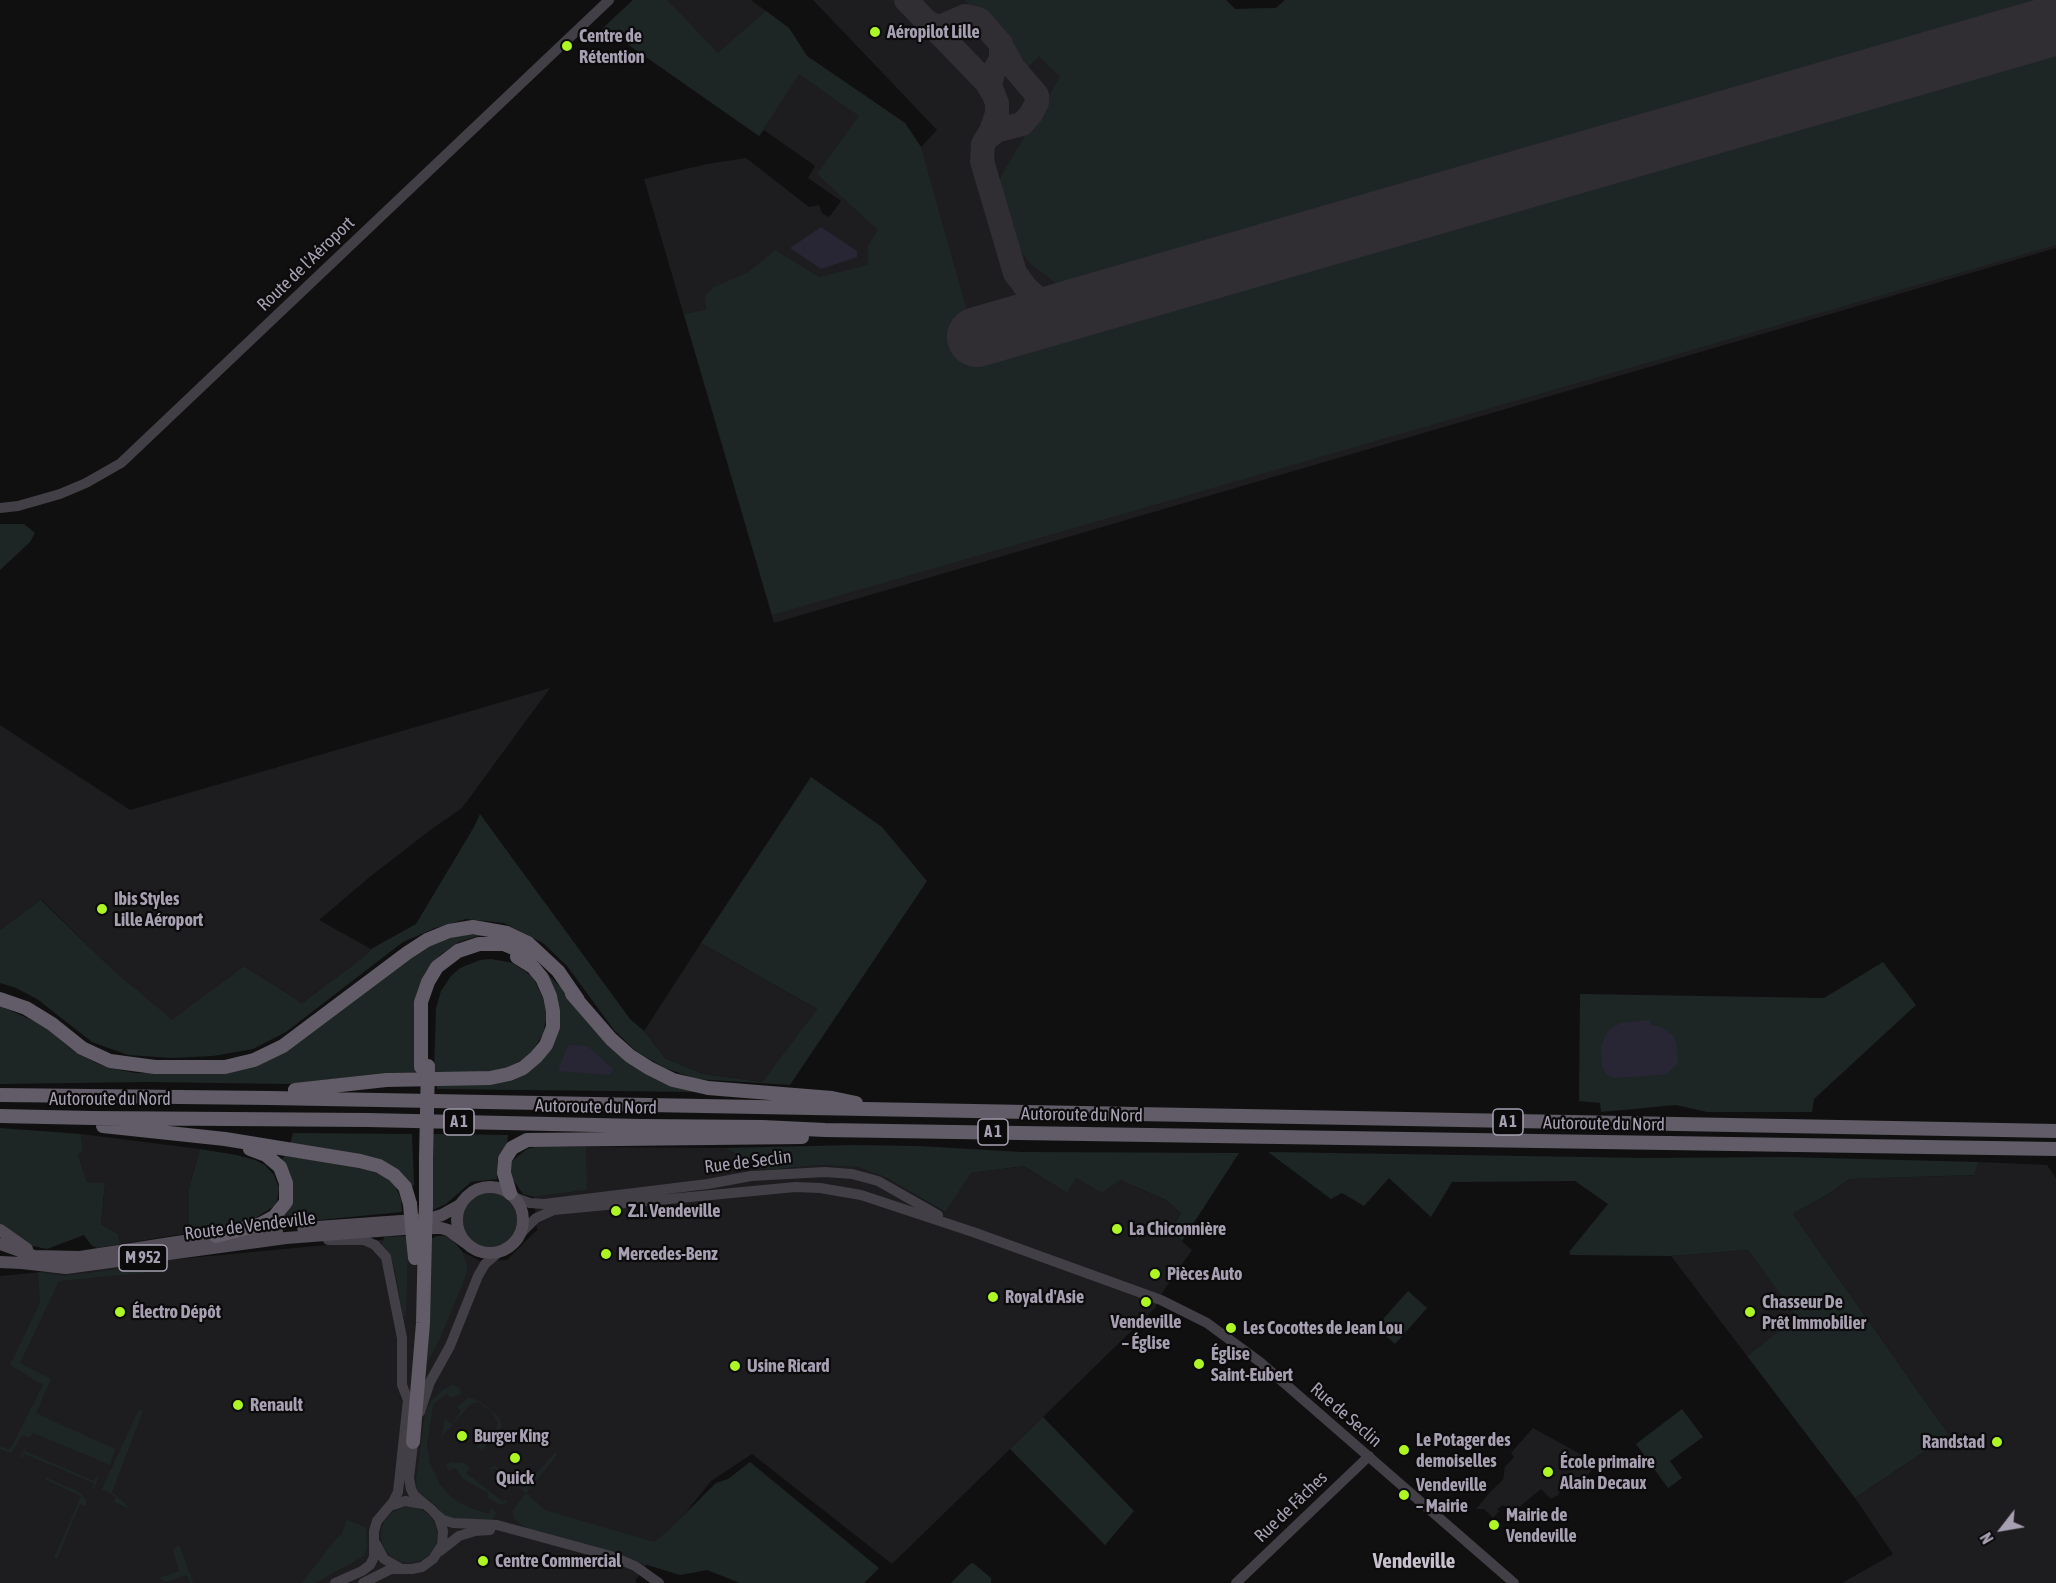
<!DOCTYPE html>
<meta charset="utf-8">
<style>
body{margin:0}
#map{position:relative;width:2056px;height:1583px;overflow:hidden;background:#111011;font-family:"Asap Condensed",sans-serif}
canvas{display:block}
.north{position:absolute;left:1972px;top:1499px;width:60px;height:60px;-webkit-text-stroke:4px #0c0b0c;paint-order:stroke;rotate:239deg;font-size:16px;font-weight:700;line-height:24px;text-align:center;color:#a7a0b2}
.north::after{content:'';display:block;margin:auto;width:21px;height:27px;background:#a7a0b2;clip-path:polygon(50% 0,100% 100%,50% 72%,0 100%)}
</style>
<div id="map">
<canvas width="2056" height="1583"></canvas>
<div class="north">N</div>
</div>
<script>
const g = document.querySelector('canvas').getContext('2d');
g.lineJoin = 'round';
function fillPath(path, color) { g.fillStyle = color; g.fill(path, 'evenodd'); }
const toPath = rows => new Path2D(rows.map(r => 'M' + r).join(''));
function stroke(path, color, width, dash) { g.strokeStyle = color; g.lineWidth = width; g.lineCap = dash ? 'butt' : 'round'; g.setLineDash(dash || []); g.stroke(path); }
function write(font, color, halo, rows, align = 'center') {
  g.font = font + ' "Asap Condensed",sans-serif'; g.lineWidth = 4.5; g.setLineDash([]); g.textBaseline = 'middle'; g.strokeStyle = halo; g.fillStyle = color; for (const [text, x, y, turn = 0] of rows) {
    g.save(); g.translate(x, y); g.rotate((+turn || 0) * Math.PI / 180); g.textAlign = isNaN(turn) ? turn : align; if (halo) g.strokeText(text, 0, 0); g.fillText(text, 0, 0); g.restore();
  }
}
fillPath(toPath([
 [633,0,751,0,789,28,807,56,905,123,921,147,937,130,813,0,1226,0,1235,9,1276,8,1285,0,2056,0,2056,248,774,623,644,179,707,164,746,158,809,207,819,205,822,213,829,217,841,201,808,178,815,166,764,130,759,136,616,36,602,29],
 [550,688,462,808,433,828,371,876,319,920,371,949,365,956,302,1003,244,966,172,1021,111,968,42,900,0,930,0,725,130,810],
 [701,943,817,1009,762,1082,703,1074,665,1058,644,1031],
 [81,1134,200,1149,189,1188,189,1233,120,1244,118,1234,101,1224,105,1184,87,1182,78,1155,83,1150],
 [586,1147,725,1148,768,1170,818,1165,857,1167,885,1177,944,1212,970,1173,1024,1166,1067,1193,1076,1177,1120,1180,1166,1200,1181,1213,1171,1232,1192,1250,1162,1293,1155,1308,892,1564,752,1454,711,1481,668,1535,635,1581,637,1583,0,1583,0,1276,400,1238,457,1249,480,1261,507,1260,537,1230,534,1197,586,1190],
 [1978,1162,2047,1165,2056,1178,2056,1583,1842,1583,1893,1554,1855,1498,1949,1435,1793,1214,1835,1190,1849,1179,1975,1175],
 [1748,1250,1798,1317,1747,1356,1671,1256],
 [1533,1428,1582,1455,1580,1459,1594,1467,1582,1482,1572,1488,1569,1484,1564,1484,1558,1495,1551,1499,1541,1489,1512,1513,1503,1505,1497,1509,1499,1511,1493,1518,1484,1509,1476,1509,1491,1491,1503,1480,1505,1467,1514,1457,1511,1453]
]), '#1d1c1e');
fillPath(toPath([
 [633,0,667,0,718,53,766,11,789,28,807,56,905,123,921,147,980,358,2056,46,2056,245,772,615,684,314,706,310,705,296,714,287,749,272,775,250,819,277,868,265,868,246,878,230,817,174,859,116,799,74,759,136,616,36,602,29],
 [965,0,1226,0,1235,9,1276,8,1285,0,2056,0,2056,6,1480,169,1066,291,1031,264,1018,248,999,185,1001,176,1060,77,1039,56,1028,67],
 [0,524,24,524,35,533,30,542,0,570],
 [811,777,882,827,927,881,790,1085,697,1079,665,1068,637,1052,614,1030,567,966,543,943,504,923,466,919,435,928,403,942,286,1032,253,1049,213,1056,173,1058,128,1055,92,1042,37,999,16,988,0,983,0,930,41,900,111,968,172,1020,244,966,302,1003,365,956,371,949,416,924,474,827,480,814,630,1019,644,1031,665,1058,703,1074,762,1082,817,1009,701,943],
 [466,932,493,936,478,936,459,942,440,955,425,973,417,992,414,1004,415,1072,384,1073,289,1084,148,1082,0,1084,0,1006,34,1021,47,1028,71,1049,96,1063,109,1068,136,1073,231,1071,432,945],
 [491,959,513,963,533,977,546,1005,547,1015,543,1034,531,1053,522,1060,503,1070,478,1073,434,1072,436,1008,441,991,451,976,460,968,480,960],
 [1883,962,1916,1005,1814,1099,1812,1112,1707,1112,1676,1105,1601,1112,1600,1103,1579,1101,1580,994,1824,998],
 [539,966,566,992,594,1027,697,1092,437,1089,437,1083,505,1081,558,1023,558,999,550,981],
 [0,1128,81,1134,83,1150,78,1155,87,1182,105,1183,101,1224,118,1234,120,1244,97,1248,91,1245,84,1235,47,1249,28,1245,0,1224],
 [293,1133,412,1134,414,1185,410,1188,396,1169,290,1144],
 [433,1134,508,1135,507,1143,497,1160,497,1179,471,1182,446,1204,431,1211],
 [854,1145,918,1146,1022,1152,1239,1153,1182,1241,1171,1232,1181,1213,1166,1200,1120,1180,1102,1193,1076,1178,1067,1193,1024,1166,971,1173,945,1212,885,1177,857,1167,818,1165,768,1170,725,1148],
 [535,1147,586,1147,587,1190,534,1197,523,1194,511,1177,512,1161,527,1149],
 [200,1149,236,1155,255,1160,265,1165,274,1175,279,1188,277,1201,274,1206,251,1221,189,1233,189,1188],
 [1268,1152,1648,1158,1786,1157,1978,1162,1975,1175,1849,1179,1835,1190,1793,1214,1949,1435,1855,1498,1747,1356,1797,1317,1748,1250,1671,1256,1571,1255,1569,1252,1608,1204,1575,1181,1452,1182,1431,1217,1389,1178,1364,1206,1342,1193,1331,1199],
 [285,1156,360,1167,384,1176,394,1184,401,1199,402,1212,278,1224,277,1221,286,1213,291,1203,293,1188,290,1173,282,1159],
 '463 1220a27 27 0 1 1 54 0a27 27 0 1 1-54 0Z',
 [406,1236,408,1246,406,1317,403,1315,395,1270,389,1253,382,1244,384,1237],
 [437,1236,445,1236,452,1240,462,1251,467,1265,467,1273,441,1336,427,1363,431,1239],
 [160,1264,163,1271,59,1281,20,1363,51,1379,36,1413,115,1449,110,1465,33,1433,30,1438,23,1435,21,1437,11,1453,0,1449,0,1446,8,1449,11,1448,43,1385,10,1365,40,1303,38,1272,63,1276],
 [1408,1291,1427,1308,1395,1344,1376,1327],
 [453,1385,460,1388,461,1394,451,1398,447,1394,433,1404,427,1446,430,1463,440,1485,453,1499,471,1508,489,1514,491,1507,496,1513,492,1520,454,1520,442,1515,437,1506,417,1491,416,1480,425,1413,431,1401,444,1389],
 [469,1397,479,1401,497,1415,501,1422,501,1427,482,1451,476,1446,488,1440,496,1429,498,1423,492,1412,478,1402,470,1404,441,1438,445,1419,452,1424,461,1411,457,1407],
 [139,1409,143,1411,112,1492,131,1509,114,1502,116,1497,102,1489],
 [1682,1409,1703,1437,1670,1461,1682,1478,1668,1488,1636,1444],
 [1043,1417,1134,1511,1105,1545,1010,1449],
 [27,1445,25,1451,94,1481,97,1476,98,1478,94,1488,92,1488,94,1483,24,1454,22,1458,20,1457],
 [555,1453,557,1455,526,1493,545,1510,654,1542,669,1530,716,1483,728,1479,750,1462,879,1568,864,1583,740,1583,707,1570,680,1575,529,1529,522,1525,514,1518,512,1511,526,1493,494,1468,491,1471,489,1468,495,1466,520,1487,524,1487],
 [451,1462,464,1463,470,1468,466,1473,503,1502,506,1500,508,1502,502,1505,488,1498,488,1493,463,1479,455,1468,449,1471,446,1465],
 [47,1478,75,1490,81,1494,86,1500,86,1506,80,1504,57,1559,54,1558,81,1496,46,1480],
 '381 1535a28 28 0 1 1 56 0a28 28 0 1 1-56 0Z',
 [347,1520,366,1527,367,1547,364,1556,315,1583,302,1583,339,1535,341,1536],
 [178,1545,180,1547,193,1583,190,1583,187,1575,166,1582,159,1578,179,1571,173,1551],
 [973,1563,991,1578,991,1583,951,1583,970,1564]
]), '#1e2625');
fillPath(toPath([
 [821,227,857,251,857,257,821,269,790,248],
 [1650,1020,1651,1026,1659,1026,1672,1034,1676,1042,1678,1063,1673,1068,1666,1074,1660,1075,1613,1078,1607,1074,1602,1068,1601,1048,1605,1036,1611,1028,1621,1023],
 [568,1045,587,1046,613,1069,610,1075,558,1071]
]), '#282635');
stroke(toPath([
 [906,0,926,21,935,26,942,26,965,16,975,18,980,20,1001,44,1001,59,993,73,990,85,997,103,997,113,991,131,983,144,982,161,1015,273,1027,289,1039,299,1058,308,1071,309],
 [930,24,987,83,991,90],
 [986,139,998,130,1022,124,1031,114,1037,102,1037,95,1013,67,1003,49]
]), '#312e33', 24);
stroke(toPath([
 [977,337,2056,25]
]), '#312e33', 60);
stroke(toPath([
 [0,508,18,506,60,494,86,483,121,463,609,0],
 [516,1198,530,1203,544,1204,708,1184,751,1176,825,1172,852,1174,878,1181,938,1215],
 [521,1233,536,1218,554,1210,795,1187,820,1188,861,1195,973,1232,1161,1300,1207,1323,1260,1362,1514,1583],
 [328,1240,364,1240,375,1245,386,1257,402,1338,402,1385,408,1400,398,1492,393,1502,377,1521,374,1531,374,1557,370,1565,362,1571,335,1583],
 [420,1412,430,1382,450,1346,478,1276,485,1264,498,1253],
 [390,1506,405,1501,423,1504],
 [437,1515,443,1520,453,1523,497,1525,611,1556,635,1566,659,1583],
 [376,1544,384,1559,400,1568],
 [440,1551,459,1536,475,1531,490,1530],
 [363,1583,391,1569,412,1569,422,1567,433,1559,442,1545,443,1531,439,1518,432,1510,414,1495,411,1489,409,1478,414,1436],
 [1236,1583,1369,1456]
]), '#423f46', 10);
stroke(toPath([
 '457 1220a33 33 0 1 1 66 0a33 33 0 1 1-66 0Z',
 [303,1228,429,1219,442,1215,460,1205],
 [0,1230,27,1249],
 [0,1244,34,1256,80,1257,216,1236,277,1231],
 [0,1262,22,1263,66,1268,286,1238,417,1228,441,1228,448,1230,466,1243]
]), '#514c55', 12);
stroke(toPath([
 [572,994,611,1039,630,1056,649,1068,673,1080,708,1088,832,1098,856,1103],
 [0,999,26,1008,52,1024,82,1048,110,1061,155,1067,225,1067,254,1060,283,1046,407,953,427,940,449,931,473,927,507,933,528,943,558,971,578,1000],
 [421,1067,421,1002,428,982,437,967,458,951,479,944,504,944,532,956],
 [295,1090,386,1080,490,1078,509,1074,523,1068,536,1057,546,1045,553,1027,553,1011,550,996,542,978,533,967,517,957],
 [0,1095,270,1098,2056,1131],
 [0,1116,92,1118,368,1120,642,1126,762,1127,825,1130,2056,1149],
 [103,1126,225,1139,360,1161,379,1166,394,1175,405,1187,410,1204],
 [510,1193,504,1173,505,1159,512,1148,527,1140,802,1137],
 [426,1205,426,1158],
 [216,1236,261,1224,274,1217,286,1202,286,1183,280,1167,266,1155,250,1149],
 [413,1238,415,1258],
 [413,1442,423,1323,425,1237]
]), '#615c67', 14);
stroke(toPath([
 [426,1158,428,1066],
 [410,1204,413,1238],
 [425,1237,426,1205]
]), '#615c67', 14);
for (const [x, y, r, color] of [
 [875,32,6,"#adf623"],
 [567,46,6,"#adf623"],
 [102,909,6,"#adf623"],
 [616,1211,6,"#adf623"],
 [1117,1229,6,"#adf623"],
 [606,1254,6,"#adf623"],
 [1155,1274,6,"#adf623"],
 [993,1297,6,"#adf623"],
 [1146,1302,6,"#adf623"],
 [120,1312,6,"#adf623"],
 [1750,1312,6,"#adf623"],
 [1231,1328,6,"#adf623"],
 [1199,1364,6,"#adf623"],
 [735,1366,6,"#adf623"],
 [238,1405,6,"#adf623"],
 [462,1436,6,"#adf623"],
 [1997,1442,6,"#adf623"],
 [1404,1450,6,"#adf623"],
 [515,1458,6,"#adf623"],
 [1548,1472,6,"#adf623"],
 [1404,1495,6,"#adf623"],
 [1494,1525,6,"#adf623"],
 [483,1561,6,"#adf623"]
]) { const dot = new Path2D(); dot.arc(x, y, r, 0, 2 * Math.PI); g.fillStyle = color; g.fill(dot); stroke(dot, '#0c0b0c', 2); }
for (const [x, y, w] of [
 [459,1122,30],
 [1508,1122,30],
 [993,1132,30],
 [143,1258,48]
]) { const box = new Path2D(); box.roundRect(x - w / 2, y - 13, w, 26, 4.5); g.fillStyle = '#0c0b0c'; g.fill(box); stroke(box, '#a7a0b2', 1.5); }
write('bold 16px', '#a7a0b2', null, [
 ["A 1",459,1122],
 ["A 1",1508,1122],
 ["A 1",993,1132],
 ["M 952",143,1258]
]);
write('bold 18px', '#a7a0b2', '#0c0b0c', [
 ["Aéropilot Lille",887,32],
 ["Centre de",579,36],
 ["Rétention",579,57],
 ["Ibis Styles",114,899],
 ["Lille Aéroport",114,920],
 ["Z.I. Vendeville",628,1211],
 ["La Chiconnière",1129,1229],
 ["Mercedes-Benz",618,1254],
 ["Pièces Auto",1167,1274],
 ["Royal d'Asie",1005,1297],
 ["Chasseur De",1762,1302],
 ["Prêt Immobilier",1762,1323],
 ["Électro Dépôt",132,1312],
 ["Vendeville",1146,1322,"center"],
 ["– Église",1146,1343,"center"],
 ["Les Cocottes de Jean Lou",1243,1328],
 ["Église",1211,1354],
 ["Saint-Eubert",1211,1375],
 ["Usine Ricard",747,1366],
 ["Renault",250,1405],
 ["Burger King",474,1436],
 ["Le Potager des",1416,1440],
 ["demoiselles",1416,1461],
 ["Randstad",1985,1442,"right"],
 ["École primaire",1560,1462],
 ["Alain Decaux",1560,1483],
 ["Quick",515,1478,"center"],
 ["Vendeville",1416,1485],
 ["– Mairie",1416,1506],
 ["Mairie de",1506,1515],
 ["Vendeville",1506,1536],
 ["Centre Commercial",495,1561]
], 'left');
write('18px', '#a7a0b2', '#0c0b0c', [
 ["Route de l'Aéroport",306,264,-44],
 ["Autoroute du Nord",110,1099],
 ["Autoroute du Nord",596,1107,1],
 ["Autoroute du Nord",1082,1115,1],
 ["Autoroute du Nord",1604,1124,1],
 ["Rue de Seclin",748,1162,-7],
 ["Route de Vendeville",250,1226,-7],
 ["Rue de Seclin",1346,1415,41],
 ["Rue de Fâches",1291,1507,-44]
]);
write('bold 21px', '#c7c1ce', '#0c0b0c', [
 ["Vendeville",1414,1561]
]);
</script>
